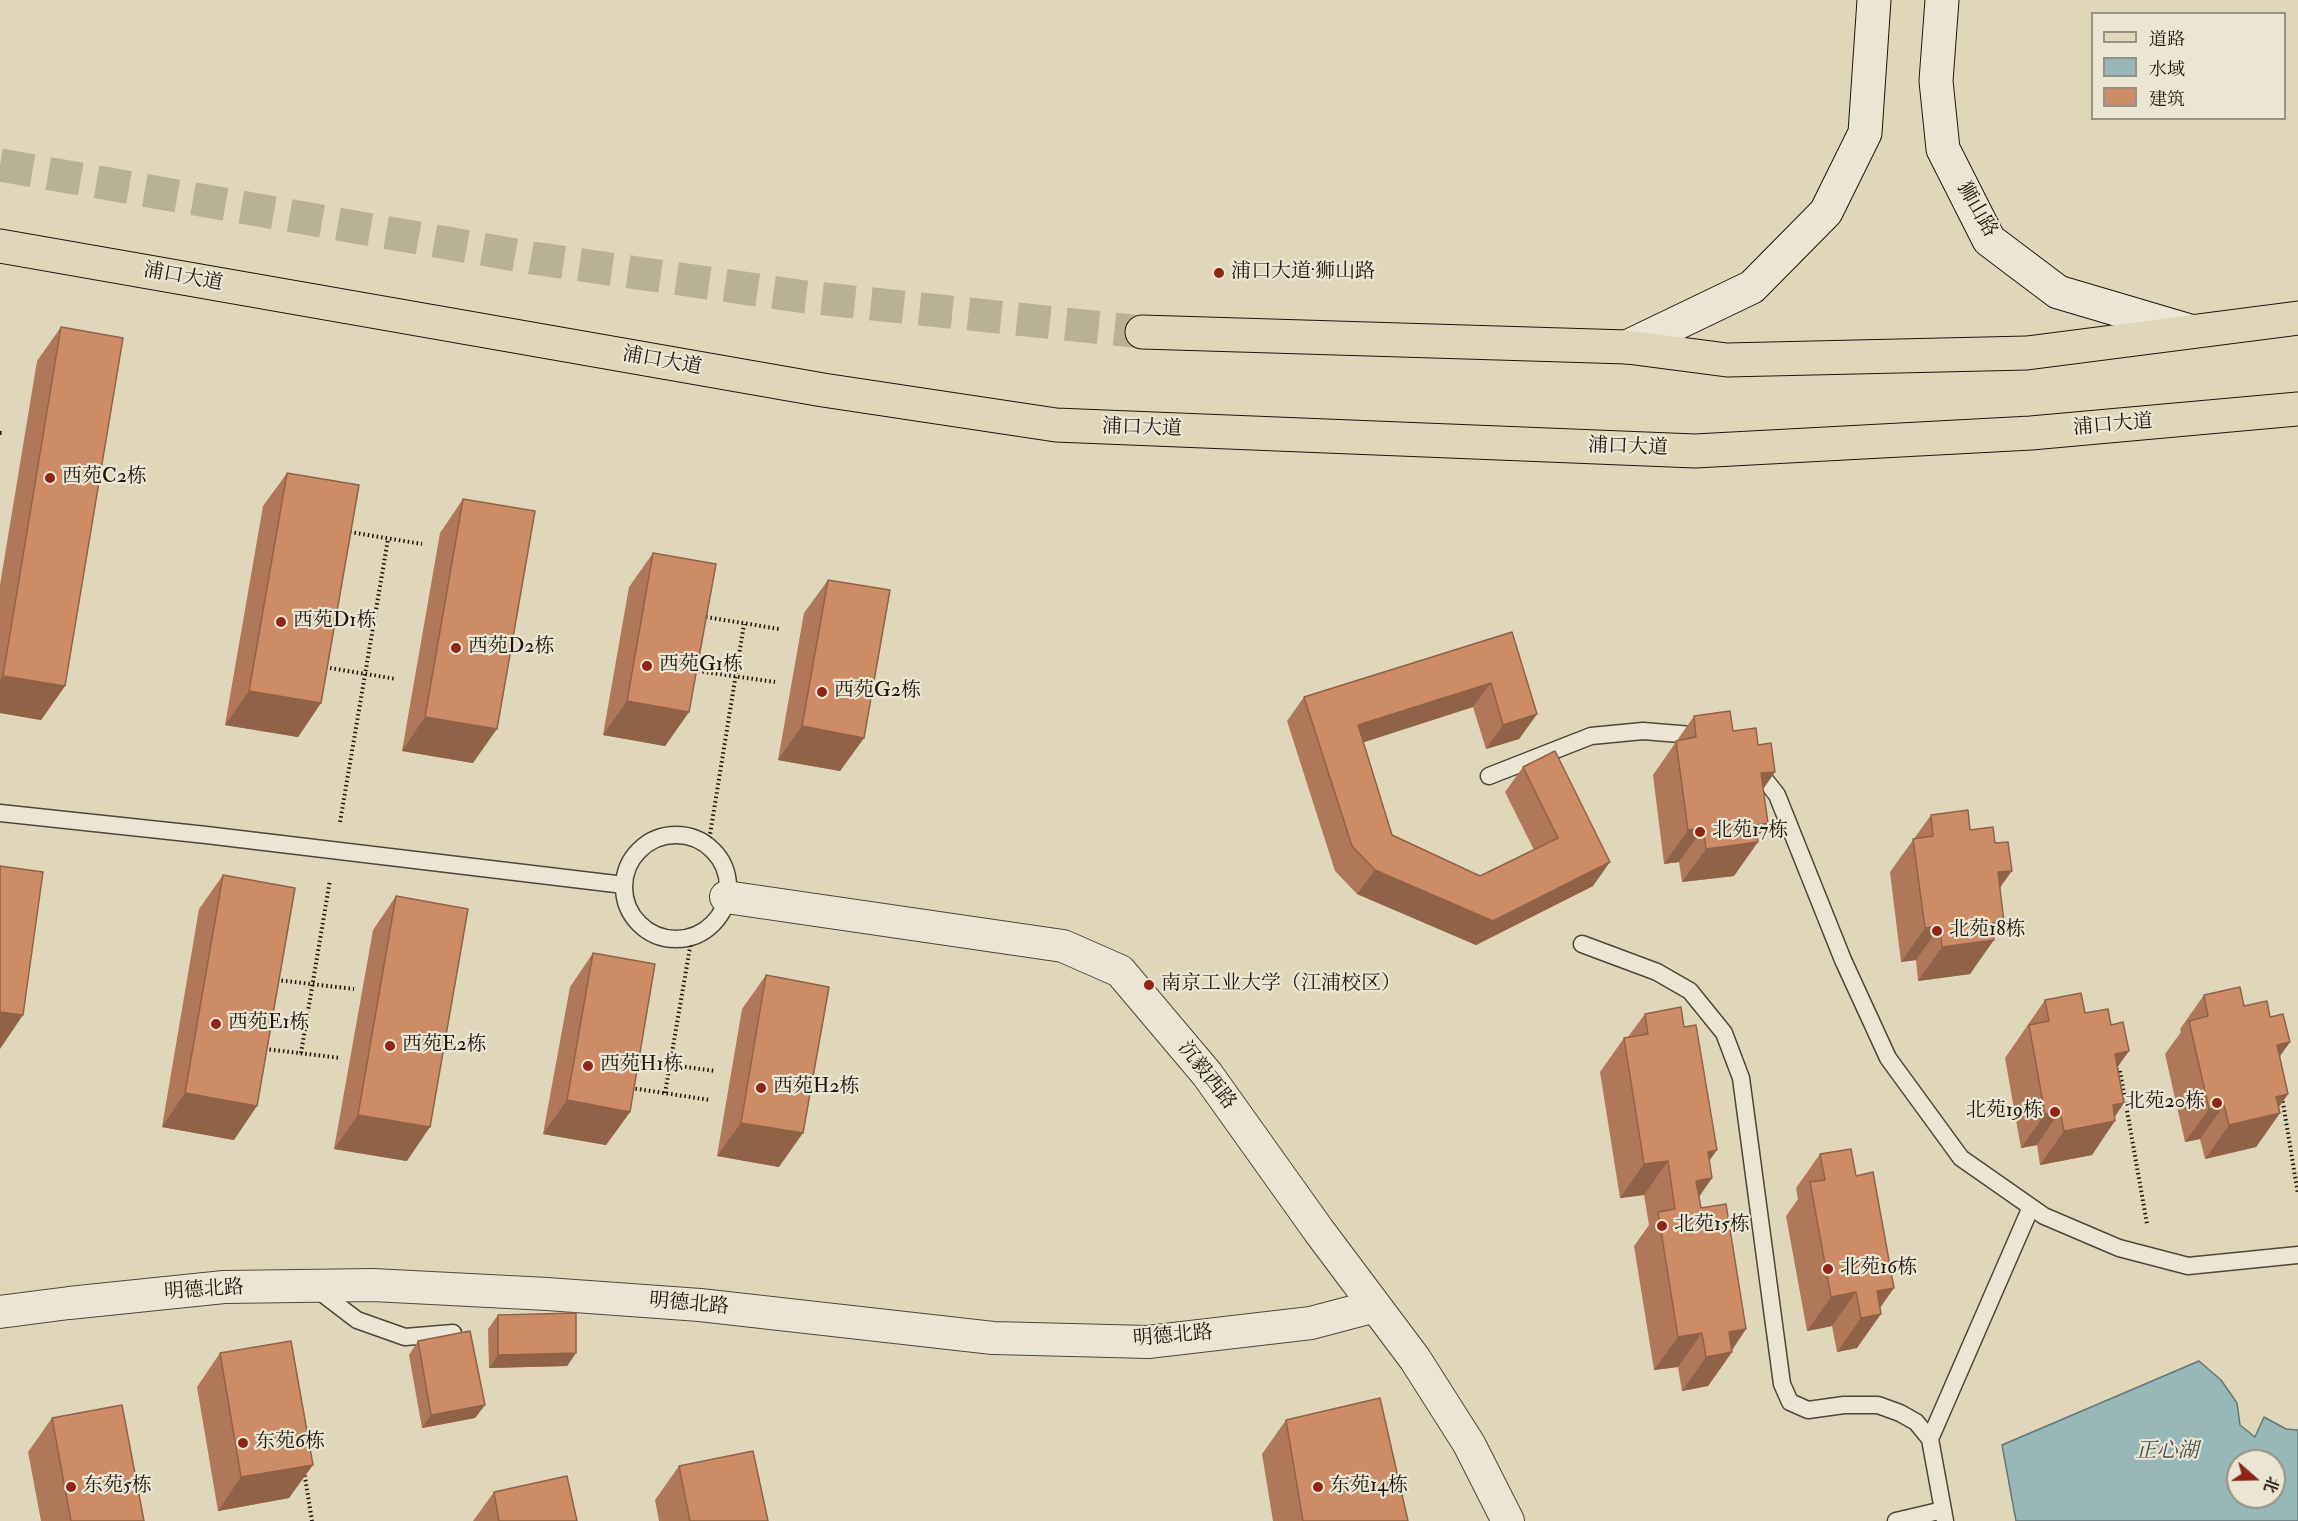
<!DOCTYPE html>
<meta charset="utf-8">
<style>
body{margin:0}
#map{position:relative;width:2298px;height:1521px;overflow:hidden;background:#e0d7bb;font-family:"IM FELL Double Pica","Noto Serif SC",serif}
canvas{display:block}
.legend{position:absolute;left:2091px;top:12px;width:195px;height:108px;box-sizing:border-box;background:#ebe5d3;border:2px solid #999284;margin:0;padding:8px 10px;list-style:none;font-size:18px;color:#1e160e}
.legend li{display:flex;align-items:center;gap:12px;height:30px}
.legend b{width:30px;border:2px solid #999284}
.north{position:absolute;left:2226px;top:1449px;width:60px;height:60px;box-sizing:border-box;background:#ebe5d3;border:2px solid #999284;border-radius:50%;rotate:110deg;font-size:16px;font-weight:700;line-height:24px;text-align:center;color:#1e160e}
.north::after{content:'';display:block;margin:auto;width:21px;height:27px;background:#8f2418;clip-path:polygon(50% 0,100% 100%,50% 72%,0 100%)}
</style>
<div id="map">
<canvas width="2298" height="1521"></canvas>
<ul class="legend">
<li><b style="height:8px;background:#e0d7bb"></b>道路</li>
<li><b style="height:16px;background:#97b7b9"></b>水域</li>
<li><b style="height:16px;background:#cd8c66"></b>建筑</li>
</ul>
<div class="north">北</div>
</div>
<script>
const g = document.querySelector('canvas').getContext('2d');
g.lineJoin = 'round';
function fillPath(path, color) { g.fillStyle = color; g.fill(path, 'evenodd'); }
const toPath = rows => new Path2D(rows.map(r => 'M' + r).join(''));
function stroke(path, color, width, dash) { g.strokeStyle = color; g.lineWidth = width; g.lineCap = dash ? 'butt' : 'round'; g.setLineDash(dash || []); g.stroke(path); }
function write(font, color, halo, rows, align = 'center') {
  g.font = font + ' "IM FELL Double Pica","Noto Serif SC",serif'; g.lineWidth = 4.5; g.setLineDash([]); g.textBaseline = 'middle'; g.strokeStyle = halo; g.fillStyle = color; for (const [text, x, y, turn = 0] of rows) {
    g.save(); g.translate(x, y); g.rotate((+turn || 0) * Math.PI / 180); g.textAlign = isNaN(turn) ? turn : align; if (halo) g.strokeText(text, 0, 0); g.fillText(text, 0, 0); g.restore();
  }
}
const water = toPath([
 [2199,1361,2221,1380,2237,1403,2240,1425,2255,1437,2264,1417,2286,1429,2298,1430,2298,1521,2016,1521,2002,1445,2199,1361],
 [2238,1461,2274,1461,2274,1497,2238,1497,2238,1461]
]);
fillPath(water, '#97b7b9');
stroke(water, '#677775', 1.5);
stroke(toPath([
 [0,165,533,258,806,297,1142,332]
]), '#b9b098', 33, [33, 16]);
const lane = toPath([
 [1752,766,1759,772,1777,795,1843,960,1888,1058,1961,1158,2044,1216,2119,1248,2188,1266,2298,1255],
 [1489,776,1591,736,1643,731,1692,735,1703,740],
 [0,813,206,835,624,885],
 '624 887a52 52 0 1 1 104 0a52 52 0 1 1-104 0Z',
 [1582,944,1657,972,1690,991,1724,1033,1741,1078,1782,1384,1790,1402,1808,1410,1844,1405,1878,1405,1900,1413,1916,1422,1930,1439,1945,1521],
 [315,1288,357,1320,405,1337,453,1333],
 [1930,1439,2031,1207],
 [1896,1521,1943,1510]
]);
const street = toPath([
 [726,897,1063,946,1120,971,1207,1074,1319,1231,1415,1359,1469,1444,1508,1521],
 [0,1312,69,1303,224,1287,373,1285,547,1294,700,1305,993,1338,1148,1342,1311,1323,1375,1306]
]);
const secondary = toPath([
 [1942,0,1936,81,1943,149,1989,240,2058,292,2190,331],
 [1627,347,1752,287,1826,212,1865,133,1874,0]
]);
const primary = toPath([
 [0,246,823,390,1056,425,1695,451,2031,433,2298,409],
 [1142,332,1627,347,1727,360,2027,353,2298,318]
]);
stroke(lane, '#4e4639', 19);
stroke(street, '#4e4639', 34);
stroke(secondary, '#1e160e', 35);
stroke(primary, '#1e160e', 35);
stroke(toPath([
 [0,433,2,433],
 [350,532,422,544],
 [706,617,779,629],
 [330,668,396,679],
 [698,671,775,682],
 [340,822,388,539],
 [708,847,744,624],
 [277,980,354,989],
 [265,1049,341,1058],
 [301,1053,330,880],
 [636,1060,715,1071],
 [2120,1071,2147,1224],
 [631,1088,710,1100],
 [665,1093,692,936],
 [2282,1097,2298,1194],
 [304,1471,312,1521]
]), '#1e160e', 4, [1.5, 3]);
stroke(lane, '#ebe5d3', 16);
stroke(street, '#ebe5d3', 32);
stroke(secondary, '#ebe5d3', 33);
stroke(primary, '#e0d7bb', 33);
fillPath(toPath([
 [61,327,65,686,41,720,0,713,0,585,37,361],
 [287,473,321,703,298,737,225,725,263,506],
 [463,499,473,763,402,751,440,533],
 [653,553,689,712,665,746,603,735,629,587],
 [828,580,864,738,840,771,778,760,804,613],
 [1512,632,1537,714,1519,739,1486,749,1473,707,1363,742,1392,835,1480,876,1534,850,1505,792,1523,767,1593,886,1476,945,1357,894,1335,871,1287,721,1304,697],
 [1694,716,1733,731,1758,745,1775,772,1763,789,1757,838,1734,876,1682,882,1679,862,1664,864,1653,775],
 [1931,815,1970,830,2000,887,1994,937,1970,974,1918,981,1916,960,1901,962,1890,872],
 [223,875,234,1140,162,1127,199,909],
 [396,896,407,1161,334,1149,373,930],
 [593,953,630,1112,606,1145,543,1134,570,987],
 [766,975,779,1167,717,1156,742,1009],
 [2204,995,2244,1006,2270,1017,2290,1042,2279,1057,2288,1094,2278,1108,2280,1113,2256,1147,2205,1159,2200,1139,2185,1142,2165,1054,2181,1032,2180,1029],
 [2045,1000,2085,1013,2118,1067,2124,1103,2115,1117,2092,1155,2040,1165,2037,1145,2021,1148,2005,1058],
 [1645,1014,1684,1027,1712,1178,1699,1197,1701,1208,1746,1329,1732,1350,1732,1352,1708,1386,1682,1391,1678,1367,1654,1370,1634,1246,1649,1225,1644,1195,1620,1198,1600,1072,1624,1038,1628,1037],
 [1820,1154,1880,1308,1857,1348,1837,1352,1832,1326,1807,1331,1786,1216,1798,1199,1796,1188],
 [498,1315,576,1353,567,1366,489,1368,488,1329],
 [418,1341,485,1405,475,1418,422,1428,409,1355],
 [220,1353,289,1498,218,1511,197,1387],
 [52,1418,144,1521,41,1521,28,1452],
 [1286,1420,1408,1521,1273,1521,1262,1454],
 [679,1466,768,1521,659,1521,655,1500],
 [494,1492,577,1521,473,1521]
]), '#b07858');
fillPath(toPath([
 [3,676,65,686,41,720,0,713,0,680],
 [1491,683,1473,707,1340,750,1358,725],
 [249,691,321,703,298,737,225,725],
 [627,701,689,712,665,746,603,735],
 [1537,714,1519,739,1486,749,1503,725],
 [425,717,497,729,473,763,402,751],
 [802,726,864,738,840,771,778,760],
 [1775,772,1751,806,1761,773],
 [1768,823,1754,842,1758,842,1734,876,1682,882,1706,849,1756,825],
 [1703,828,1679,862,1664,864,1688,830],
 [1610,862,1593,886,1476,945,1357,894,1375,870,1493,921],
 [2012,871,1988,904,1998,872],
 [2004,922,1991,940,1994,940,1970,974,1918,981,1942,947,1992,923],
 [1940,926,1916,960,1901,962,1925,928],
 [0,1012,23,1015,0,1049],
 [2290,1042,2266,1076,2277,1045],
 [2129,1051,2105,1085,2115,1054],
 [185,1093,257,1106,234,1140,162,1127],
 [2288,1094,2274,1114,2280,1113,2256,1147,2205,1159,2229,1125,2276,1097],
 [567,1100,630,1112,606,1145,543,1134],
 [2124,1103,2110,1122,2115,1121,2092,1155,2040,1165,2064,1131,2113,1105],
 [2224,1105,2200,1139,2185,1142,2209,1109],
 [2060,1111,2037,1145,2021,1148,2045,1114],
 [358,1115,430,1127,407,1161,334,1149],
 [741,1123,803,1133,779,1167,717,1156],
 [1717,1150,1693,1184,1708,1152],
 [1668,1161,1644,1195,1620,1198,1644,1164],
 [1712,1178,1688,1212,1696,1181],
 [1894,1288,1875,1315,1881,1314,1857,1348,1837,1352,1861,1318,1877,1291],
 [1856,1292,1832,1326,1807,1331,1831,1297],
 [1746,1329,1730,1353,1732,1352,1708,1386,1682,1391,1706,1357,1729,1332],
 [1702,1333,1678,1367,1654,1370,1678,1337],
 [576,1353,567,1366,489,1368,498,1355],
 [485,1405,475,1418,422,1428,431,1415],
 [313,1465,289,1498,218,1511,241,1477]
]), '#906247');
const building = toPath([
 [61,327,123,338,65,686,3,676,61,327],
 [287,473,359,485,321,703,249,691,287,473],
 [463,499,535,511,497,729,425,717,463,499],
 [653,553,716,564,689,712,627,701,653,553],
 [828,580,890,590,864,738,802,726,828,580],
 [1512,632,1537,714,1503,725,1491,683,1358,725,1392,835,1480,876,1558,838,1523,767,1555,751,1610,862,1493,921,1375,870,1352,846,1304,697,1512,632],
 [1730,711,1733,731,1756,728,1758,745,1771,743,1775,772,1761,773,1768,823,1756,825,1758,842,1706,849,1703,828,1688,830,1676,741,1696,737,1694,716,1730,711],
 [1968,810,1970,830,1993,827,1995,843,2008,842,2012,871,1998,872,2004,922,1992,923,1994,940,1942,947,1940,926,1925,928,1913,839,1933,836,1931,815,1968,810],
 [0,866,43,872,23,1015,0,1012,0,866],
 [223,875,295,888,257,1106,185,1093,223,875],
 [396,896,468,909,430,1127,358,1115,396,896],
 [593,953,655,964,630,1112,567,1100,593,953],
 [766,975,829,987,803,1133,741,1123,766,975],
 [2240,987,2244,1006,2267,1001,2270,1017,2283,1014,2290,1042,2277,1045,2288,1094,2276,1097,2280,1113,2229,1125,2224,1105,2209,1109,2189,1021,2208,1016,2204,995,2240,987],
 [2081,993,2085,1013,2108,1009,2111,1025,2123,1022,2129,1051,2115,1054,2124,1103,2113,1105,2115,1121,2064,1131,2060,1111,2045,1114,2029,1025,2049,1021,2045,1000,2081,993],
 [1681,1007,1684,1027,1696,1025,1717,1150,1708,1152,1712,1178,1696,1181,1701,1208,1726,1204,1746,1329,1729,1332,1732,1352,1706,1357,1702,1333,1678,1337,1658,1212,1675,1209,1668,1161,1644,1164,1624,1038,1648,1034,1645,1014,1681,1007],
 [1851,1149,1856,1176,1873,1172,1894,1288,1877,1291,1881,1314,1861,1318,1856,1292,1831,1297,1810,1182,1825,1180,1820,1154,1851,1149],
 [576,1313,576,1353,498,1355,498,1315,576,1313],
 [470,1331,485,1405,431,1415,418,1341,470,1331],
 [291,1341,313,1465,241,1477,220,1353,291,1341],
 [1380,1398,1408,1521,1303,1521,1286,1420,1380,1398],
 [122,1405,144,1521,71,1521,52,1418,122,1405],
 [753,1451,768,1521,690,1521,679,1466,753,1451],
 [567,1476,577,1521,499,1521,494,1492,567,1476]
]);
fillPath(building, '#cd8c66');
stroke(building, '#906247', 1.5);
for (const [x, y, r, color] of [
 [1219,273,6,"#8f2418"],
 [50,478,6,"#8f2418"],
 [281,622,6,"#8f2418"],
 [456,648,6,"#8f2418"],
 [647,666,6,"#8f2418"],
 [822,692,6,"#8f2418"],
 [1700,832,6,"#8f2418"],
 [1937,931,6,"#8f2418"],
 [1149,985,6,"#8f2418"],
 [216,1024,6,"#8f2418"],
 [390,1046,6,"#8f2418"],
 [588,1066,6,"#8f2418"],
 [761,1088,6,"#8f2418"],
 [2217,1103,6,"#8f2418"],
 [2055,1112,6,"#8f2418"],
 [1662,1226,6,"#8f2418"],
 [1828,1269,6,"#8f2418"],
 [243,1443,6,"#8f2418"],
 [71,1487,6,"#8f2418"],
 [1318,1487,6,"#8f2418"]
]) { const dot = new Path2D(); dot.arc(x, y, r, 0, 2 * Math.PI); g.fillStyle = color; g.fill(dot); stroke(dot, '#ebe5d3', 2); }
write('20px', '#1e160e', '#ebe5d3', [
 ["狮山路",1976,210,60],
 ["浦口大道",183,278,10],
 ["浦口大道",662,362,10],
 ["浦口大道",2113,426,-5],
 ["浦口大道",1142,429,2],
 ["浦口大道",1628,448,2],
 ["沉毅西路",1206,1076,52],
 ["明德北路",204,1291,-4],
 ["明德北路",689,1305,5],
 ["明德北路",1173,1337,-5]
]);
write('20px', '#1e160e', '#ebe5d3', [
 ["浦口大道·狮山路",1231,273],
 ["西苑C2栋",62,478],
 ["西苑D1栋",293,622],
 ["西苑D2栋",468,648],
 ["西苑G1栋",659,666],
 ["西苑G2栋",834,692],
 ["北苑17栋",1712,832],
 ["北苑18栋",1949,931],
 ["南京工业大学（江浦校区）",1161,985],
 ["西苑E1栋",228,1024],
 ["西苑E2栋",402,1046],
 ["西苑H1栋",600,1066],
 ["西苑H2栋",773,1088],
 ["北苑20栋",2205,1103,"right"],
 ["北苑19栋",2043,1112,"right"],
 ["北苑15栋",1674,1226],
 ["北苑16栋",1840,1269],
 ["东苑6栋",255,1443],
 ["东苑5栋",83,1487],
 ["东苑14栋",1330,1487]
], 'left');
write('italic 21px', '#484e4a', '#ebe5d3', [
 ["正心湖",2167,1452]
]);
</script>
